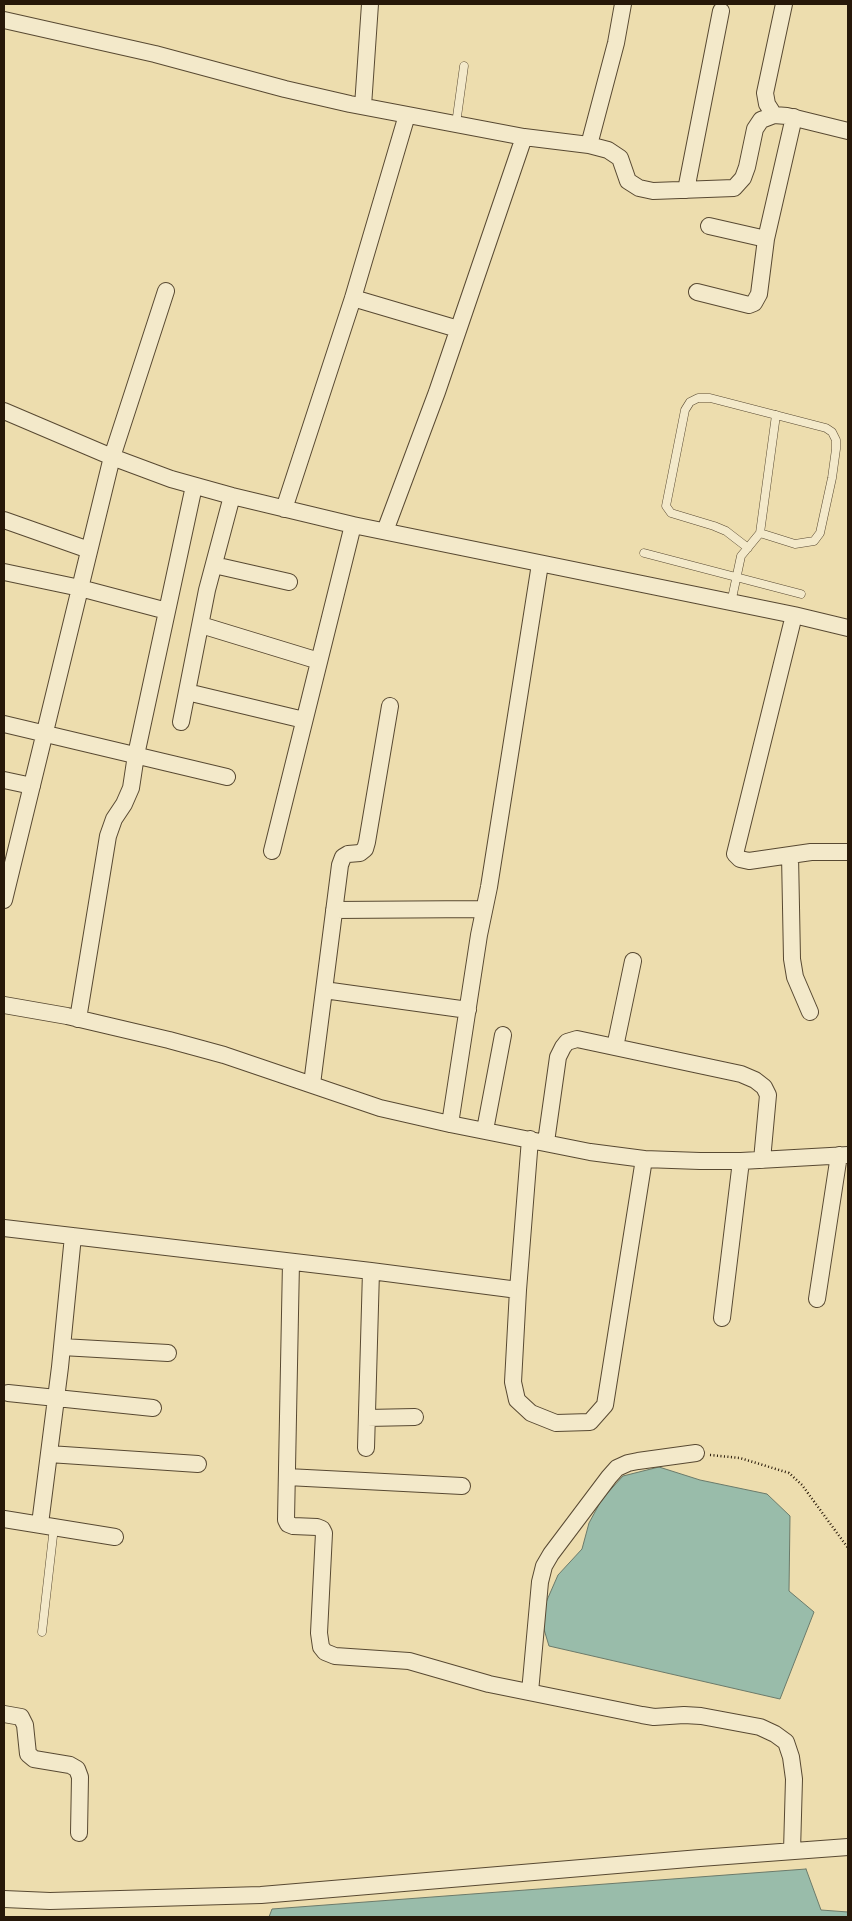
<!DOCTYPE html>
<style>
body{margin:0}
#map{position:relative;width:852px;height:1921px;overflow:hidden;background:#edddae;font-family:"EB Garamond",serif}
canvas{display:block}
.frame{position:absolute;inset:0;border:5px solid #271809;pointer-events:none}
</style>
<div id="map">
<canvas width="852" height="1921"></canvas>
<div class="frame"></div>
</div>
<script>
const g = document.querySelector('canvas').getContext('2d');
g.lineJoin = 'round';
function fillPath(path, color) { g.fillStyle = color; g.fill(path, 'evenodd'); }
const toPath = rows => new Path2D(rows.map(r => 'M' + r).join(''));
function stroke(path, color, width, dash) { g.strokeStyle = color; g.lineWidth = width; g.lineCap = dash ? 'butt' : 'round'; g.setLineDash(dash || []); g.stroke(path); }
const water = toPath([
 [659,1467,700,1480,767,1494,790,1516,789,1591,814,1612,780,1699,549,1646,540,1616,558,1575,582,1549,589,1523,602,1499,623,1476,659,1467],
 [806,1869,821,1910,848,1912,848,1917,269,1917,272,1909,806,1869]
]);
fillPath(water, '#99bcaa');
stroke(water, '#6b7a6a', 1);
const lane = toPath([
 [456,124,464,66],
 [748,548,726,531,714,526,671,513,666,506,685,410,690,402,698,398,710,398,826,428,832,432,836,440,836,449,832,478,820,533,814,541,795,544,760,533],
 [644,553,801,594],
 [731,603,741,556,760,533,776,415],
 [42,1632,54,1527]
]);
const street = toPath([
 [4,20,155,54,285,89,350,104,524,137,589,145,608,150,620,158,628,181,639,188,653,191,734,188,743,178,747,167,755,129,761,120,774,115,787,116,848,131],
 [363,106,370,4],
 [774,115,767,104,765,93,784,4],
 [589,145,616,43,623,4],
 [686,190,721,11],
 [709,226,766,239],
 [697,292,749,305,754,303,759,294,766,239,794,117],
 [353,298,458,329],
 [4,411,112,457,171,479,232,496,353,525,794,615,848,628],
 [284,509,353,298,407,115],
 [4,520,89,550],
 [385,531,437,392,524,137],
 [214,565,289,582],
 [4,572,80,588,167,611],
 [794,615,735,854,740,859,749,861,811,852,848,852],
 [201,625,319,661],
 [187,692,304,720],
 [181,722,207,590,232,496],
 [4,724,227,777],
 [4,780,32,786],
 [272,851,353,525],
 [790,855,792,959,795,977,810,1012],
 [4,900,112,457,166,291],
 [334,910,484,909],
 [324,990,468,1010],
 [4,1005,67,1016,169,1040,224,1055,380,1108,450,1124,590,1152,644,1159,700,1161,741,1161,848,1155],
 [78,1019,108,836,114,819,124,804,131,788,136,755,194,486],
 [615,1047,633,961],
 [312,1084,340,865,343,857,348,854,360,853,365,849,367,842,390,706],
 [450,1124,479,935,489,887,540,564],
 [485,1130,503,1035],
 [530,1139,518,1290,513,1382,517,1400,531,1413,556,1423,590,1422,605,1405,644,1159],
 [546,1142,558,1057,563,1047,567,1042,577,1039,741,1074,755,1080,764,1087,768,1095,762,1160],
 [4,1228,371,1271,518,1290],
 [291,1262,286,1520,288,1524,293,1526,317,1527,322,1529,324,1533,319,1633,321,1647,325,1652,335,1656,409,1661,489,1684,642,1715,654,1717,684,1715,701,1716,760,1727,775,1734,786,1742,791,1757,794,1779,792,1851],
 [817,1299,839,1155],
 [722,1318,741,1161],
 [62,1347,168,1353],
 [8,1393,153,1408],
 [367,1418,415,1417],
 [366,1448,371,1271],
 [49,1454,198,1464],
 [287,1477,462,1486],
 [4,1519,115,1537],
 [40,1524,60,1367,73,1236],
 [530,1692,540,1582,544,1566,551,1554,609,1477,617,1468,628,1463,638,1461,696,1453],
 [4,1714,21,1717,25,1725,28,1754,34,1759,70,1765,77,1769,80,1777,79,1833],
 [4,1899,50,1901,261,1895,700,1858,848,1847]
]);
stroke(lane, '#584932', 9);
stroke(street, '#584932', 18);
stroke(toPath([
 [710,1455,740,1458,789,1473,802,1485,848,1548]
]), '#271809', 2.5, [1, 2.5]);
stroke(lane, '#f3e9ca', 8);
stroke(street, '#f3e9ca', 16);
</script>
